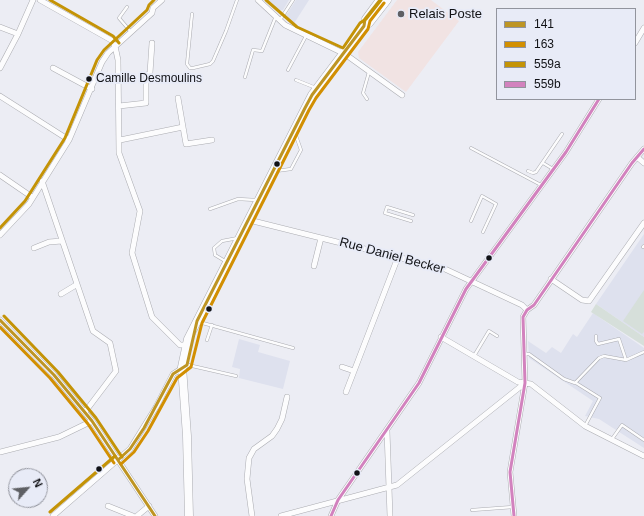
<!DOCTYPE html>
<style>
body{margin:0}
#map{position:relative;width:644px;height:516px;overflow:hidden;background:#ecedf4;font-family:Arial,sans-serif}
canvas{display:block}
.legend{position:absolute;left:496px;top:8px;width:140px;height:92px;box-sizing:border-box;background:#e8ebf7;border:1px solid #92949d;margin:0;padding:5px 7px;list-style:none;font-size:12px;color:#111216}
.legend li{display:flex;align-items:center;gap:8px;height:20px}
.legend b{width:20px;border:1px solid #92949d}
.north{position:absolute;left:8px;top:468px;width:40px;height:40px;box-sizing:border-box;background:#e8ebf7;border:1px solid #92949d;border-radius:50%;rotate:63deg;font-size:11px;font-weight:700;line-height:16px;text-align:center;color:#111216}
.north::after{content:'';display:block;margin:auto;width:14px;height:18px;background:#5e5f64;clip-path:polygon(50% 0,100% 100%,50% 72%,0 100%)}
</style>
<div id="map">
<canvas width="644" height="516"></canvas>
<ul class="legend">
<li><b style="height:5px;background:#be9524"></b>141</li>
<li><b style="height:5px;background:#d28f01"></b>163</li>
<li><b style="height:5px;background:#c49306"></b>559a</li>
<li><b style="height:5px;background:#d282be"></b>559b</li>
</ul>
<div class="north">N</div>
</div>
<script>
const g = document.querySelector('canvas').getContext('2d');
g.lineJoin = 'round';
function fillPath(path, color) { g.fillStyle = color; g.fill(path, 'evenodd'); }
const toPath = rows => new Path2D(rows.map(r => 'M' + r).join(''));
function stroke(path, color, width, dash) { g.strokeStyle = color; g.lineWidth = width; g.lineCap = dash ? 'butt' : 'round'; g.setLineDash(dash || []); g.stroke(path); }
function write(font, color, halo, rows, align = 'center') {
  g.font = font + ' Arial,sans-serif'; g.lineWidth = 4; g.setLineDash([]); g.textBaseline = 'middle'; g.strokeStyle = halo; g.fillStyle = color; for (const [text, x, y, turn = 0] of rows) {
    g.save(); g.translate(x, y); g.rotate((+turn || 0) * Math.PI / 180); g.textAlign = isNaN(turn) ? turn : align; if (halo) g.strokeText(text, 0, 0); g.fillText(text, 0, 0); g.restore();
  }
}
fillPath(toPath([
 [397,0,431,0,459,21,406,92,359,58,358,52]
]), '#f1e3e3');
fillPath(toPath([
 [264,0,289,0,283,10,277,11],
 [296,0,309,0,293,25,285,17],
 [644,234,644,337,596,304],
 [593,313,644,348,644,448,599,419,585,416,593,401,529,358,528,341,546,353,552,347,561,353,573,334,577,337],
 [239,339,260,345,258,352,290,361,283,389,239,378,240,369,232,367]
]), '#dee1ee');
fillPath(toPath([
 [644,290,644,332,642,334,623,321],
 [596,304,644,337,644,346,591,312]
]), '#d6dfda');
const lane = toPath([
 [127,7,119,18,131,32],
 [192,14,187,64,190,68,193,68,210,64,213,61,226,31,237,0],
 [280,20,293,0],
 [288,70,306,36],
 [245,77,253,50,262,51,276,16],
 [296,80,316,88],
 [367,99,363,93,369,72],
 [471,148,541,185],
 [543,163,553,169],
 [276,171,291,169,301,150,295,133],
 [528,171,533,173,536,172,562,134],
 [210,209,238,199,256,200],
 [411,221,385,213,387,207,413,215],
 [471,221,482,196,496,204,483,232],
 [643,247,644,246],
 [225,261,215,255,214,248,222,241,238,238],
 [199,322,293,348],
 [596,336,596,341,598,344,619,339,626,360],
 [207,340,212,325],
 [524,354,529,354,564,379,575,383,599,358,604,356,626,360,644,352],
 [474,356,489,331,497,336],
 [188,365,236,376],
 [576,383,600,398,585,426],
 [612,439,622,425,644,440],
 [472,510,513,507]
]);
const street = toPath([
 [40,0,111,40,115,46,118,60,119,153,140,211,132,253,152,317,180,345,189,345],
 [258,0,285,25,345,54,402,95],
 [0,27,18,34],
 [635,43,644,28],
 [0,68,18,34,33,0],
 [53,68,92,89],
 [0,96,69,140],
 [119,106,146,103,146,76,150,73,152,43],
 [183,127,186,144,212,140],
 [120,140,183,127,178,98],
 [637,157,644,163],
 [0,175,32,197],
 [42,181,93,331,110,343,116,371,85,412],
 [249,220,445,269,522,305,527,310],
 [0,235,29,204,69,140,102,62,108,53,152,13,153,8,162,0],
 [34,248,49,242,62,241],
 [314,266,321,238],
 [551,279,582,300,589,301,644,223],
 [61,294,76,285],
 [0,320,54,375,92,421,155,516],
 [441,337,518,382,531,384,585,426,644,456],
 [342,367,354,371],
 [346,392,398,257],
 [387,431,390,516],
 [0,452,59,437,92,421],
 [108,506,133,516],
 [53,516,130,449,156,407,173,374,187,365],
 [137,516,149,506],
 [252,516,247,479,249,458,254,449,272,436,277,429,282,419,287,397],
 [281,516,397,485,525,383],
 [331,516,338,500,419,383,466,289,566,152,599,99],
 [514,516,510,472,525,383,523,317,527,310,534,305,632,163,644,149]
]);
const primary = toPath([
 [366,19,380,0],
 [189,516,187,436,182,367,188,339,312,95,364,26,369,23,387,0]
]);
stroke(lane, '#abacb1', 3.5);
stroke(street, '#abacb1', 6);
stroke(primary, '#abacb1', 9);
stroke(lane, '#fcfcfd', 2.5);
stroke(street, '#fcfcfd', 5);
stroke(primary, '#fcfcfd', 8);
stroke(toPath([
 [0,320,54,375,92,421,155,516],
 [118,460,130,449,144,428,173,374,187,365,197,321,305,108,312,95,364,26,365,19,380,0]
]), '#be9524', 3);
stroke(toPath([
 [0,327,50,378,88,424,114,463],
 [121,464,134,452,148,431,177,378,191,367,202,323,309,110,316,98,368,29,370,21,384,3]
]), '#d28f01', 3);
stroke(toPath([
 [50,0,113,36,119,43],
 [266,0,297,27,343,48,360,23,366,19,381,0],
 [0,228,25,201,65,138,97,60,104,50,147,10,149,5,154,0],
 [4,316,58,372,96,418,122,457],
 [50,512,115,456]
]), '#c49306', 3);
stroke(toPath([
 [331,516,338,500,419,383,466,289,566,152,599,99],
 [514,516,510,472,525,383,523,317,527,310,534,305,632,163,644,149]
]), '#d282be', 3);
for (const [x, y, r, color] of [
 [401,14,4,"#5e5f64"],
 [89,79,3.5,"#111216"],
 [277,164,3.5,"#111216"],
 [489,258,3.5,"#111216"],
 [209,309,3.5,"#111216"],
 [99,469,3.5,"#111216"],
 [357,473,3.5,"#111216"]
]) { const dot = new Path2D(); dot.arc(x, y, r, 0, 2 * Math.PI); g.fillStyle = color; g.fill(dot); stroke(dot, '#e8ebf7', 1.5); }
write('12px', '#111216', '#e8ebf7', [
 ["Camille Desmoulins",96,79]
], 'left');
write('13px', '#111216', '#e8ebf7', [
 ["Relais Poste",409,14]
], 'left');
write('13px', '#111216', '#e8ebf7', [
 ["Rue Daniel Becker",392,256,15]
]);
</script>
